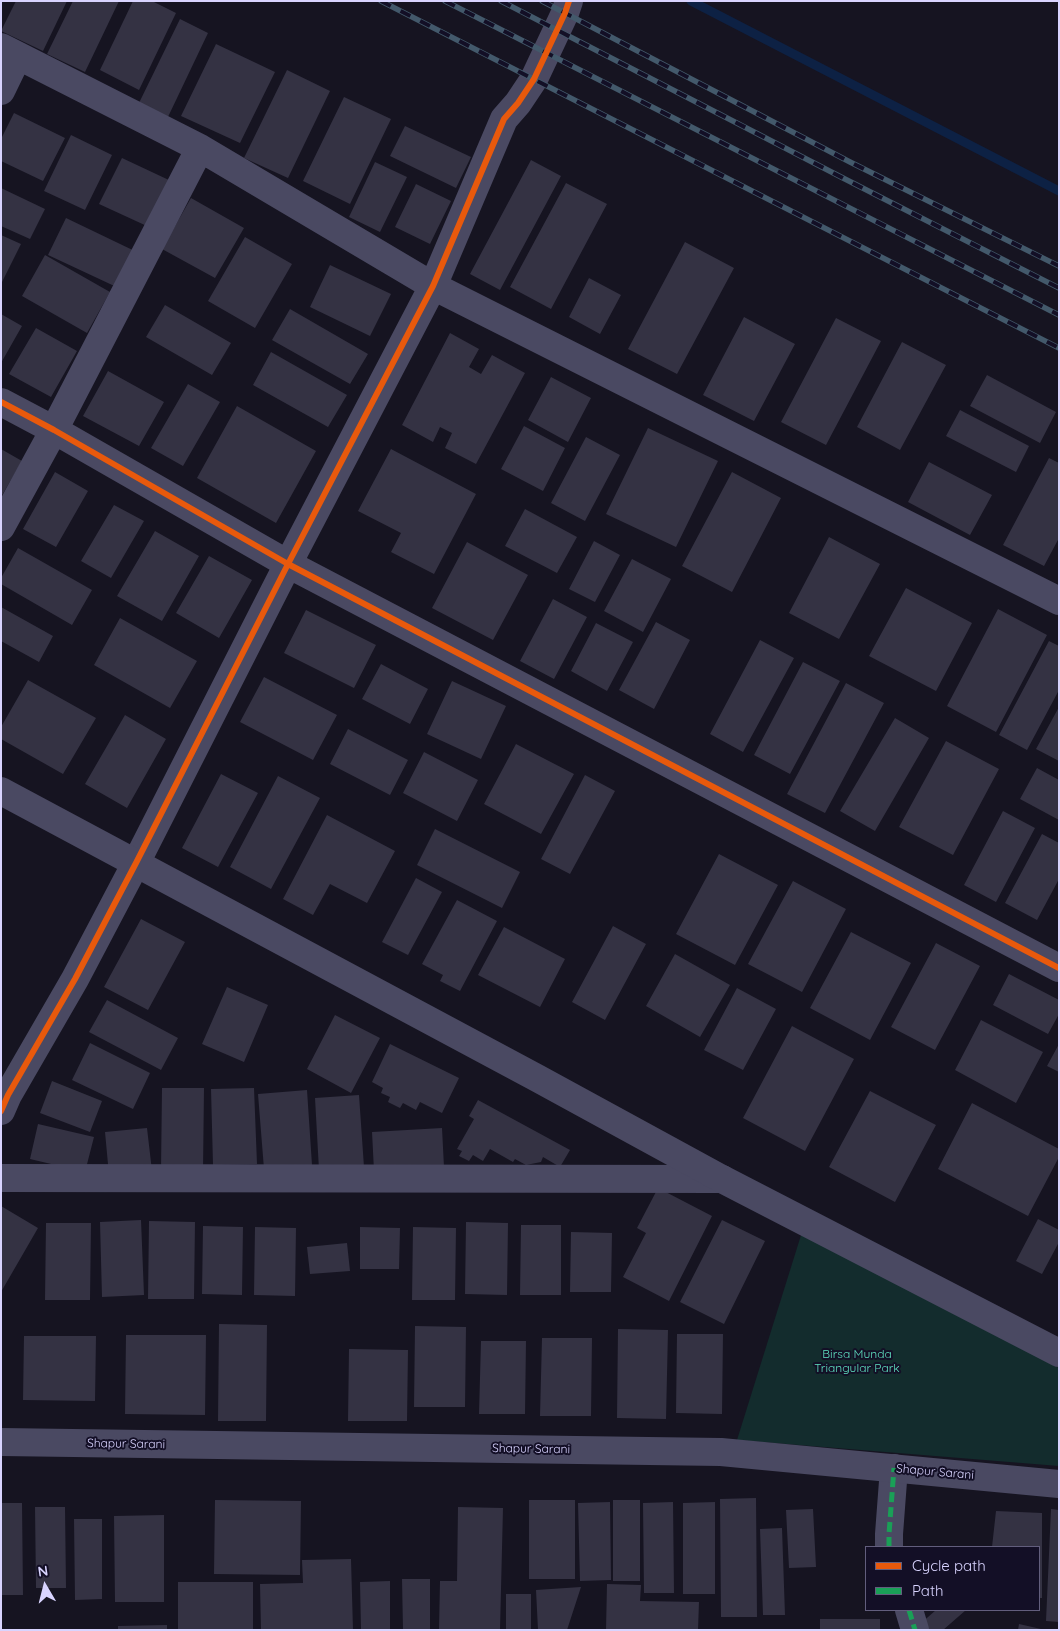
<!DOCTYPE html>
<style>
body{margin:0}
#map{position:relative;width:1060px;height:1631px;overflow:hidden;background:#161421;font-family:Quicksand,sans-serif}
canvas{display:block}
.frame{position:absolute;inset:0;border:2px solid #d9d4ff;pointer-events:none}
.legend{position:absolute;left:865px;top:1546px;width:175px;height:65px;box-sizing:border-box;background:#130f26;border:1px solid #625e7d;margin:0;padding:6px 9px;list-style:none;font-size:15px;color:#d9d4ff}
.legend li{display:flex;align-items:center;gap:10px;height:25px}
.legend b{width:25px;border:1px solid #625e7d}
.north{position:absolute;left:20px;top:1561px;width:50px;height:50px;-webkit-text-stroke:4px #130f26;paint-order:stroke;rotate:352deg;font-size:14px;font-weight:700;line-height:20px;text-align:center;color:#d9d4ff}
.north::after{content:'';display:block;margin:auto;width:18px;height:22px;background:#d9d4ff;clip-path:polygon(50% 0,100% 100%,50% 72%,0 100%)}
</style>
<div id="map">
<canvas width="1060" height="1631"></canvas>
<div class="frame"></div>
<ul class="legend">
<li><b style="height:6px;background:#e8590c"></b>Cycle path</li>
<li><b style="height:6px;background:#1a9f57"></b>Path</li>
</ul>
<div class="north">N</div>
</div>
<script>
const g = document.querySelector('canvas').getContext('2d');
g.lineJoin = 'round';
function fillPath(path, color) { g.fillStyle = color; g.fill(path, 'evenodd'); }
const toPath = rows => new Path2D(rows.map(r => 'M' + r).join(''));
function stroke(path, color, width, dash) { g.strokeStyle = color; g.lineWidth = width; g.lineCap = dash ? 'butt' : 'round'; g.setLineDash(dash || []); g.stroke(path); }
function write(font, color, halo, rows, align = 'center') {
  g.font = font + ' Quicksand,sans-serif'; g.lineWidth = 4; g.setLineDash([]); g.textBaseline = 'middle'; g.strokeStyle = halo; g.fillStyle = color; for (const [text, x, y, turn = 0] of rows) {
    g.save(); g.translate(x, y); g.rotate((+turn || 0) * Math.PI / 180); g.textAlign = isNaN(turn) ? turn : align; if (halo) g.strokeText(text, 0, 0); g.fillText(text, 0, 0); g.restore();
  }
}
fillPath(toPath([
 [802,1232,1059,1368,1059,1466,737,1440]
]), '#132c2d');
stroke(toPath([
 [691,1,1059,191]
]), '#0d2144', 9);
fillPath(toPath([
 [16,1,67,1,43,51,1,31],
 [73,1,119,1,85,72,47,54],
 [133,1,152,1,176,13,139,90,100,70],
 [180,19,208,33,167,119,138,105],
 [216,44,275,72,240,143,181,116],
 [287,70,330,91,288,178,244,158],
 [344,97,391,119,350,204,303,181],
 [14,113,65,138,43,181,1,161,1,139],
 [405,126,471,157,456,188,390,156],
 [71,135,112,155,85,210,44,191],
 [122,158,171,181,149,227,99,204],
 [531,160,561,176,500,290,470,274],
 [375,162,407,177,380,232,349,217],
 [566,183,607,204,551,309,510,287],
 [416,184,451,201,430,244,395,227],
 [1,188,45,209,30,239,1,226],
 [191,198,244,228,215,278,162,249],
 [66,218,143,255,125,291,48,255],
 [1,235,21,244,1,284],
 [245,237,292,264,255,328,208,301],
 [685,242,734,268,677,374,628,349],
 [45,255,110,292,87,333,22,296],
 [330,265,391,294,370,336,310,307],
 [589,278,621,295,600,334,569,317],
 [165,305,231,343,212,375,146,337],
 [290,309,368,354,350,384,272,340],
 [1,314,22,326,1,363],
 [744,317,795,344,754,421,703,395],
 [836,318,881,341,826,445,781,422],
 [36,328,77,351,51,397,9,374],
 [450,333,479,349,469,367,481,374,492,355,525,373,476,464,445,448,452,433,440,427,433,442,402,425],
 [902,342,946,365,900,450,857,427],
 [271,352,347,395,328,427,253,385],
 [108,371,164,402,139,446,83,416],
 [987,375,1056,412,1040,443,970,406],
 [551,377,591,398,568,442,528,420],
 [188,384,220,402,183,466,151,448],
 [237,406,316,451,276,523,197,478],
 [960,410,1029,446,1016,472,946,436],
 [524,426,565,448,543,491,501,469],
 [648,428,718,461,676,547,606,514],
 [586,437,620,455,585,521,551,503],
 [1,449,22,461,1,497],
 [391,449,476,494,434,574,391,552,401,533,358,511],
 [1049,458,1059,463,1059,538,1044,566,1003,545],
 [929,462,992,495,970,535,908,502],
 [55,472,88,491,56,547,23,529],
 [732,472,781,498,732,592,682,566],
 [114,505,144,521,111,578,81,561],
 [525,509,577,537,557,573,505,546],
 [155,531,199,556,162,621,117,596],
 [829,537,880,564,839,639,789,613],
 [594,541,620,555,595,602,569,589],
 [467,542,528,575,493,640,432,608],
 [18,548,92,590,72,625,1,584,1,578],
 [209,556,252,580,219,638,176,613],
 [632,559,671,579,643,632,604,611],
 [906,588,972,623,936,691,869,656],
 [553,599,587,617,554,679,520,661],
 [1,607,53,636,39,662,1,641],
 [998,609,1047,635,996,732,947,706],
 [306,610,376,645,354,688,284,653],
 [120,618,197,661,170,708,94,665],
 [656,622,690,640,654,709,619,690],
 [596,623,633,642,607,691,571,671],
 [760,640,794,658,743,752,710,734],
 [1049,641,1059,646,1059,690,1027,750,999,735],
 [803,662,840,681,790,774,754,755],
 [381,664,428,689,410,724,362,699],
 [264,677,337,715,313,760,240,722],
 [28,680,96,718,63,774,1,739,1,727],
 [452,681,506,706,481,759,427,734],
 [846,683,884,703,825,813,787,794],
 [1059,707,1059,761,1036,749],
 [125,715,166,739,127,808,85,784],
 [895,718,929,738,875,831,840,811],
 [348,729,408,760,390,795,330,764],
 [946,741,999,769,953,855,899,827],
 [516,744,574,774,541,834,484,804],
 [424,752,478,780,457,821,403,793],
 [1037,768,1059,780,1059,820,1020,799],
 [221,774,258,793,218,867,182,848],
 [585,775,615,791,570,874,541,859],
 [278,776,320,798,271,889,230,867],
 [1003,811,1035,828,996,902,964,885],
 [327,815,395,851,367,903,330,884,313,915,283,899],
 [435,829,520,872,502,908,417,865],
 [1042,834,1059,843,1059,879,1037,920,1005,903],
 [719,854,778,885,735,965,676,934],
 [416,878,442,892,408,955,382,942],
 [793,881,846,909,802,992,748,964],
 [457,900,497,921,460,991,440,981,443,975,422,964],
 [141,919,185,942,148,1010,104,987],
 [613,926,646,944,605,1020,572,1002],
 [504,927,565,959,540,1007,478,975],
 [851,932,911,963,870,1040,810,1008],
 [936,943,980,966,935,1050,891,1027],
 [675,954,730,985,700,1037,646,1006],
 [1009,974,1059,1000,1059,1014,1048,1034,993,1005],
 [227,987,268,1005,244,1062,202,1044],
 [737,988,776,1009,743,1070,704,1050],
 [107,1000,178,1038,161,1070,89,1032],
 [335,1015,380,1038,351,1093,307,1069],
 [981,1020,1043,1052,1016,1103,955,1070],
 [792,1026,854,1059,805,1151,743,1118],
 [90,1043,150,1073,133,1109,72,1080],
 [390,1044,459,1078,442,1113,420,1102,416,1110,403,1103,400,1108,388,1102,390,1097,381,1093,383,1088,372,1082],
 [1059,1044,1059,1072,1047,1066],
 [52,1081,102,1101,90,1132,40,1113],
 [162,1088,204,1088,203,1171,161,1170],
 [254,1088,257,1164,213,1165,211,1089],
 [307,1090,312,1165,264,1169,258,1094],
 [870,1091,936,1125,895,1202,829,1167],
 [359,1095,364,1167,319,1170,315,1098],
 [478,1100,570,1150,560,1167,543,1157,541,1162,526,1165,515,1159,513,1162,490,1149,483,1161,473,1155,469,1161,459,1156,462,1151,457,1149,474,1119,469,1116],
 [972,1103,1059,1149,1059,1157,1028,1216,938,1169],
 [38,1124,94,1137,85,1172,30,1159],
 [147,1128,152,1171,109,1175,105,1132],
 [442,1128,444,1167,374,1171,372,1132],
 [658,1188,712,1216,669,1301,623,1277,646,1233,637,1228],
 [1,1206,38,1228,1,1292],
 [1038,1219,1059,1230,1059,1242,1042,1274,1016,1261],
 [141,1220,144,1295,102,1297,100,1222],
 [722,1220,765,1241,724,1324,680,1302],
 [149,1221,195,1222,194,1299,148,1299],
 [466,1222,508,1223,507,1295,465,1294],
 [46,1223,91,1223,90,1300,45,1300],
 [521,1225,561,1225,561,1295,520,1295],
 [203,1226,243,1227,242,1295,202,1294],
 [255,1227,296,1228,295,1296,254,1295],
 [360,1227,400,1228,399,1269,360,1269],
 [413,1227,456,1228,455,1300,412,1300],
 [571,1232,612,1233,611,1292,570,1292],
 [347,1243,350,1271,310,1274,307,1247],
 [219,1324,267,1325,266,1421,218,1421],
 [415,1326,466,1327,465,1407,414,1407],
 [618,1329,668,1330,666,1419,617,1418],
 [677,1334,723,1334,722,1414,676,1413],
 [126,1335,206,1335,205,1415,125,1414],
 [24,1336,96,1336,95,1401,23,1400],
 [542,1338,592,1338,591,1416,540,1416],
 [481,1341,526,1341,525,1414,479,1414],
 [349,1349,408,1350,407,1421,348,1421],
 [756,1498,757,1617,721,1617,720,1499],
 [215,1500,301,1501,300,1575,214,1574],
 [529,1500,575,1500,575,1579,529,1579],
 [613,1500,640,1500,640,1581,613,1581],
 [610,1502,611,1580,580,1581,578,1503],
 [673,1502,674,1593,644,1593,643,1503],
 [715,1502,715,1594,683,1594,683,1503],
 [1,1503,22,1503,23,1595,1,1595],
 [35,1507,65,1507,66,1588,36,1588],
 [458,1507,503,1508,500,1630,439,1630,440,1581,457,1581],
 [813,1509,816,1567,789,1568,786,1510],
 [1051,1509,1059,1510,1059,1622,1046,1621],
 [996,1511,1042,1513,1042,1598,1039,1598,1039,1547,992,1547],
 [164,1515,164,1602,115,1602,114,1516],
 [74,1519,102,1519,102,1599,75,1600],
 [782,1528,785,1615,763,1615,760,1529],
 [351,1559,353,1630,261,1630,260,1584,303,1583,302,1560],
 [402,1579,430,1579,430,1630,403,1630],
 [390,1581,390,1630,361,1630,360,1582],
 [178,1582,253,1582,253,1630,178,1630],
 [607,1584,641,1585,640,1601,699,1602,698,1630,606,1630],
 [581,1587,567,1630,538,1630,536,1590],
 [506,1594,531,1594,531,1630,506,1630],
 [936,1610,966,1610,943,1630,929,1630,920,1624],
 [820,1619,880,1619,880,1630,820,1630],
 [1019,1624,1041,1629,1041,1630,1018,1630],
 [167,1625,167,1630,118,1630,118,1626]
]), '#343243');
stroke(toPath([
 [1,47,200,148,433,286,1059,601],
 [1,91,18,56],
 [1,402,54,430,288,564,1059,968],
 [1,527,54,430,200,148],
 [1,1111,8,1095,75,979,136,863,288,564,433,286,504,119,518,103,534,79,565,13,569,1],
 [1,1178,722,1179],
 [889,1547,889,1534,894,1468],
 [909,1610,915,1630]
]), '#4a4962', 28);
stroke(toPath([
 [1,791,537,1078,722,1179,1059,1353],
 [1,1442,721,1452,1059,1484]
]), '#4a4962', 28);
const rail = toPath([
 [381,1,1059,348],
 [445,1,1059,315],
 [501,1,843,178,1059,288],
 [542,1,850,162,1059,266]
]);
stroke(rail, '#43596b', 5.5);
stroke(rail, '#130f26', 4, [11]);
stroke(toPath([
 [889,1547,889,1534,894,1468],
 [909,1610,915,1630]
]), '#1a9f57', 5, [10, 5]);
stroke(toPath([
 [1,402,54,430,288,564,1059,968],
 [1,1111,8,1095,75,979,136,863,288,564,433,286,504,119,518,103,534,79,565,13,569,1]
]), '#e8590c', 6);
write('12px', '#5fe0c0', '#130f26', [
 ["Birsa Munda",857,1354],
 ["Triangular Park",857,1368]
]);
write('12px', '#d9d4ff', '#130f26', [
 ["Shapur Sarani",126,1444,1],
 ["Shapur Sarani",531,1449,1],
 ["Shapur Sarani",935,1472,5]
]);
</script>
